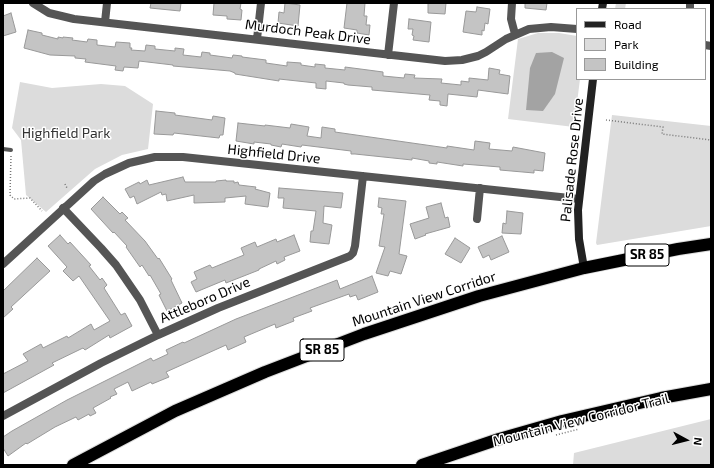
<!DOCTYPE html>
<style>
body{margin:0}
#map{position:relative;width:714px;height:468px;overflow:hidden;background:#fff;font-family:"Exo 2",sans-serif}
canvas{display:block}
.frame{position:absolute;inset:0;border:4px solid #000;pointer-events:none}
.legend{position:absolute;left:576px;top:8px;width:130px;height:72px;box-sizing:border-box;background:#fff;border:1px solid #999;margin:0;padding:5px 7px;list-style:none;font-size:12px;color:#000}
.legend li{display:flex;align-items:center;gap:8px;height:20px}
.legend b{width:20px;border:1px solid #999}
.north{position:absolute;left:666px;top:420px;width:40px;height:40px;-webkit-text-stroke:3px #fff;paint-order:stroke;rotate:97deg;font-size:11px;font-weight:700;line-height:16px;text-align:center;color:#000}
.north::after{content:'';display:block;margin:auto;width:14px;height:18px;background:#000;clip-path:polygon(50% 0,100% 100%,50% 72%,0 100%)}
</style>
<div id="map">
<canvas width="714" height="468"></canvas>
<div class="frame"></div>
<ul class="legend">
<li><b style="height:5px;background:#222"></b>Road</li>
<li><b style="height:11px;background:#dcdcdc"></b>Park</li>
<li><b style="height:11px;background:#c4c4c4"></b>Building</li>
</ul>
<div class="north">N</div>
</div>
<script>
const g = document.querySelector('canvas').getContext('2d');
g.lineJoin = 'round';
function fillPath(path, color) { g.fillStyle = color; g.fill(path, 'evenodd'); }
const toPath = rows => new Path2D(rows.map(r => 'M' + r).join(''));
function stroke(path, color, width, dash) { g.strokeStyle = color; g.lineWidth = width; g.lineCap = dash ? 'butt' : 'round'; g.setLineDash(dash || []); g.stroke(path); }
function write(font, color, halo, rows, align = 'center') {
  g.font = font + ' "Exo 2",sans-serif'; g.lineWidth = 3; g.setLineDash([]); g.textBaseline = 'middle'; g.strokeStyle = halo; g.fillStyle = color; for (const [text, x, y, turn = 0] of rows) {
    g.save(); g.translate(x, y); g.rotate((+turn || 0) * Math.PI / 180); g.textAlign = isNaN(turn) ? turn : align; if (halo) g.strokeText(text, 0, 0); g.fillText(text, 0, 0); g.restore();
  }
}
fillPath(toPath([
 [616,3,626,3,625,9,615,9],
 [538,33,559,33,577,36,577,79,580,79,574,127,508,119,518,39],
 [20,82,52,88,101,84,125,86,153,104,148,149,122,155,95,169,46,212,26,195,21,140,12,128],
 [612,115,711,126,711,226,597,245,596,243],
 [711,419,711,465,573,465,574,453]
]), '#dcdcdc');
fillPath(toPath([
 [552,52,564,58,555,94,543,111,526,110,530,68,536,53]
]), '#a3a3a3');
const building = toPath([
 [151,3,181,3,180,11,150,8,151,3],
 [214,3,241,3,240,9,242,10,241,20,227,19,227,16,213,15,214,3],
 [285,3,300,5,298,26,278,23,279,12,284,13,285,3],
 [347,3,365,3,364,16,367,16,366,25,370,25,369,35,357,33,357,30,344,28,347,3],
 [428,3,446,3,445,14,428,13,428,3],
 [525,3,547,3,546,10,525,8,525,3],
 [477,7,490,9,488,24,485,23,484,31,482,30,482,35,463,32,466,11,476,12,477,7],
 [11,13,16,32,3,36,3,16,11,13],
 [409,19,431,22,429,42,413,40,414,36,412,35,413,29,408,29,409,19],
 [28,30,42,33,42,35,58,39,58,37,63,38,63,37,73,38,72,40,87,42,88,39,97,40,97,45,115,47,116,42,130,43,130,48,132,48,131,50,145,51,146,45,155,46,155,49,175,51,175,48,184,49,183,55,201,57,202,52,210,53,210,55,232,58,233,55,242,56,242,57,266,60,266,63,287,66,287,62,301,63,301,65,315,67,315,64,325,65,325,68,345,70,345,67,368,70,383,72,383,76,404,78,405,74,415,75,414,78,442,79,441,83,461,85,461,81,469,82,469,78,488,80,489,68,500,70,499,74,510,76,508,94,478,90,477,97,448,94,447,106,440,105,440,101,429,100,430,95,372,90,372,87,348,85,344,84,344,83,326,81,326,89,316,88,316,83,279,79,279,81,235,74,235,73,230,71,173,66,173,65,139,61,138,68,124,67,123,71,115,70,116,66,85,62,86,59,75,58,75,56,50,55,24,48,28,30],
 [156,111,175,113,175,115,212,120,213,116,225,118,223,135,220,135,219,138,174,133,173,135,154,134,156,111],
 [238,123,265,126,265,125,290,128,291,124,309,127,307,136,321,138,322,127,335,129,335,132,447,148,447,146,474,150,475,141,490,143,489,149,512,151,513,147,545,153,543,171,534,170,534,173,500,170,500,167,463,164,463,166,437,162,437,164,429,163,429,161,412,158,412,160,355,154,351,154,351,151,302,145,301,147,282,144,281,147,271,145,271,144,254,142,254,144,236,141,238,123],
 [183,177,185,182,216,182,216,181,226,180,226,181,234,181,234,183,238,182,239,185,256,187,255,189,270,193,268,207,245,204,246,196,225,198,225,202,194,203,194,195,167,201,166,194,162,195,161,192,137,204,134,196,130,198,125,189,139,182,140,184,147,180,149,185,183,177],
 [279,188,343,193,341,208,324,206,323,223,332,225,329,244,310,242,311,231,313,231,316,211,283,208,284,198,278,198,279,188],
 [103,197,120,214,122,212,128,218,125,220,145,241,158,259,159,258,172,279,171,280,182,303,167,311,159,295,161,294,150,275,149,276,142,265,140,267,126,247,127,246,114,232,113,233,91,209,103,197],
 [379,198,406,201,399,254,407,256,401,274,390,271,388,276,376,273,385,247,379,246,384,214,381,214,382,208,378,207,379,198],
 [441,203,445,218,448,217,450,227,425,234,426,235,415,239,410,224,429,218,426,207,441,203],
 [507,211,523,213,521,234,502,233,503,223,506,224,507,211],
 [60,235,68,244,70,242,91,265,89,266,100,280,102,278,107,285,104,288,121,315,125,313,132,326,110,338,109,335,85,350,83,348,52,363,54,365,3,393,3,374,28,361,23,354,41,344,43,348,67,336,68,338,91,324,94,330,110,321,79,276,73,281,63,271,67,267,48,246,60,235],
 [294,235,300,251,284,257,285,260,277,264,276,261,259,269,259,270,226,283,225,280,196,292,191,282,197,279,194,272,210,265,212,268,244,255,241,248,255,242,257,247,276,239,277,242,294,235],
 [502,236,509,252,491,260,489,255,483,258,478,247,502,236],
 [455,238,470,248,461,263,445,254,455,238],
 [37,258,50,271,11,307,13,309,3,318,3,291,37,258],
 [372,276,378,292,358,300,356,295,350,297,349,294,310,308,312,311,293,318,294,321,276,328,275,324,244,337,246,342,228,350,226,345,166,372,169,377,152,384,151,382,132,391,128,382,114,389,117,394,110,397,111,398,93,408,96,413,90,416,89,414,78,420,76,417,55,427,27,444,26,443,8,456,3,448,3,437,12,431,67,400,151,358,153,361,168,354,166,350,183,342,184,343,236,319,337,280,340,289,372,276]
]);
fillPath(building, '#c4c4c4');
stroke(building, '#999', 1);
const highway = toPath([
 [73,465,175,411,265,372,364,334,479,296,584,268,678,249,711,244],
 [422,465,499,439,562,421,661,398,711,389]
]);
stroke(highway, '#dbdbdb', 14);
stroke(toPath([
 [606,120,663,127,662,134,711,140],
 [11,156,10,195,14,199,30,198,42,211],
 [65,184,67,188],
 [556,435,579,429]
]), '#777', 1.5, [1, 2]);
stroke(toPath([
 [3,149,11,150]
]), '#555', 4);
stroke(toPath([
 [33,3,49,13,74,19,445,61,462,60,478,56,486,52,506,39,529,29,551,27,577,29],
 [512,3,511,19,515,34],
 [690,9,690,3],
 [105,22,107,3],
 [257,39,261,3],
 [705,45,711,46],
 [388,55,394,3],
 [63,208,101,248,116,265,140,300,158,335],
 [477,219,480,188],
 [3,264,94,181,105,174,129,163,155,157,183,157,579,199],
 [3,416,101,363,158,335,218,308,350,256,353,253,355,246,363,176]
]), '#555', 8);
stroke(toPath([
 [602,9,603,3],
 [584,268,579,239,578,210,593,79]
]), '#222', 8);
stroke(highway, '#000', 12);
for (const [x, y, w] of [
 [647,255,44],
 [322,350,44]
]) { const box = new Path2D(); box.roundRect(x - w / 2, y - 11, w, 22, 3); g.fillStyle = '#fff'; g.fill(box); stroke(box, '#000', 1); }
write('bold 13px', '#000', null, [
 ["SR 85",647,255],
 ["SR 85",322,350]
]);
write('14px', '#000', '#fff', [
 ["Murdoch Peak Drive",308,32,7],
 ["Highfield Drive",274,154,6],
 ["Palisade Rose Drive",572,160,-84],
 ["Mountain View Corridor",424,299,-18],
 ["Attleboro Drive",205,300,-23],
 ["Mountain View Corridor Trail",581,420,-14]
]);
write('14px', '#333', '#fff', [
 ["Highfield Park",66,133]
]);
</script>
